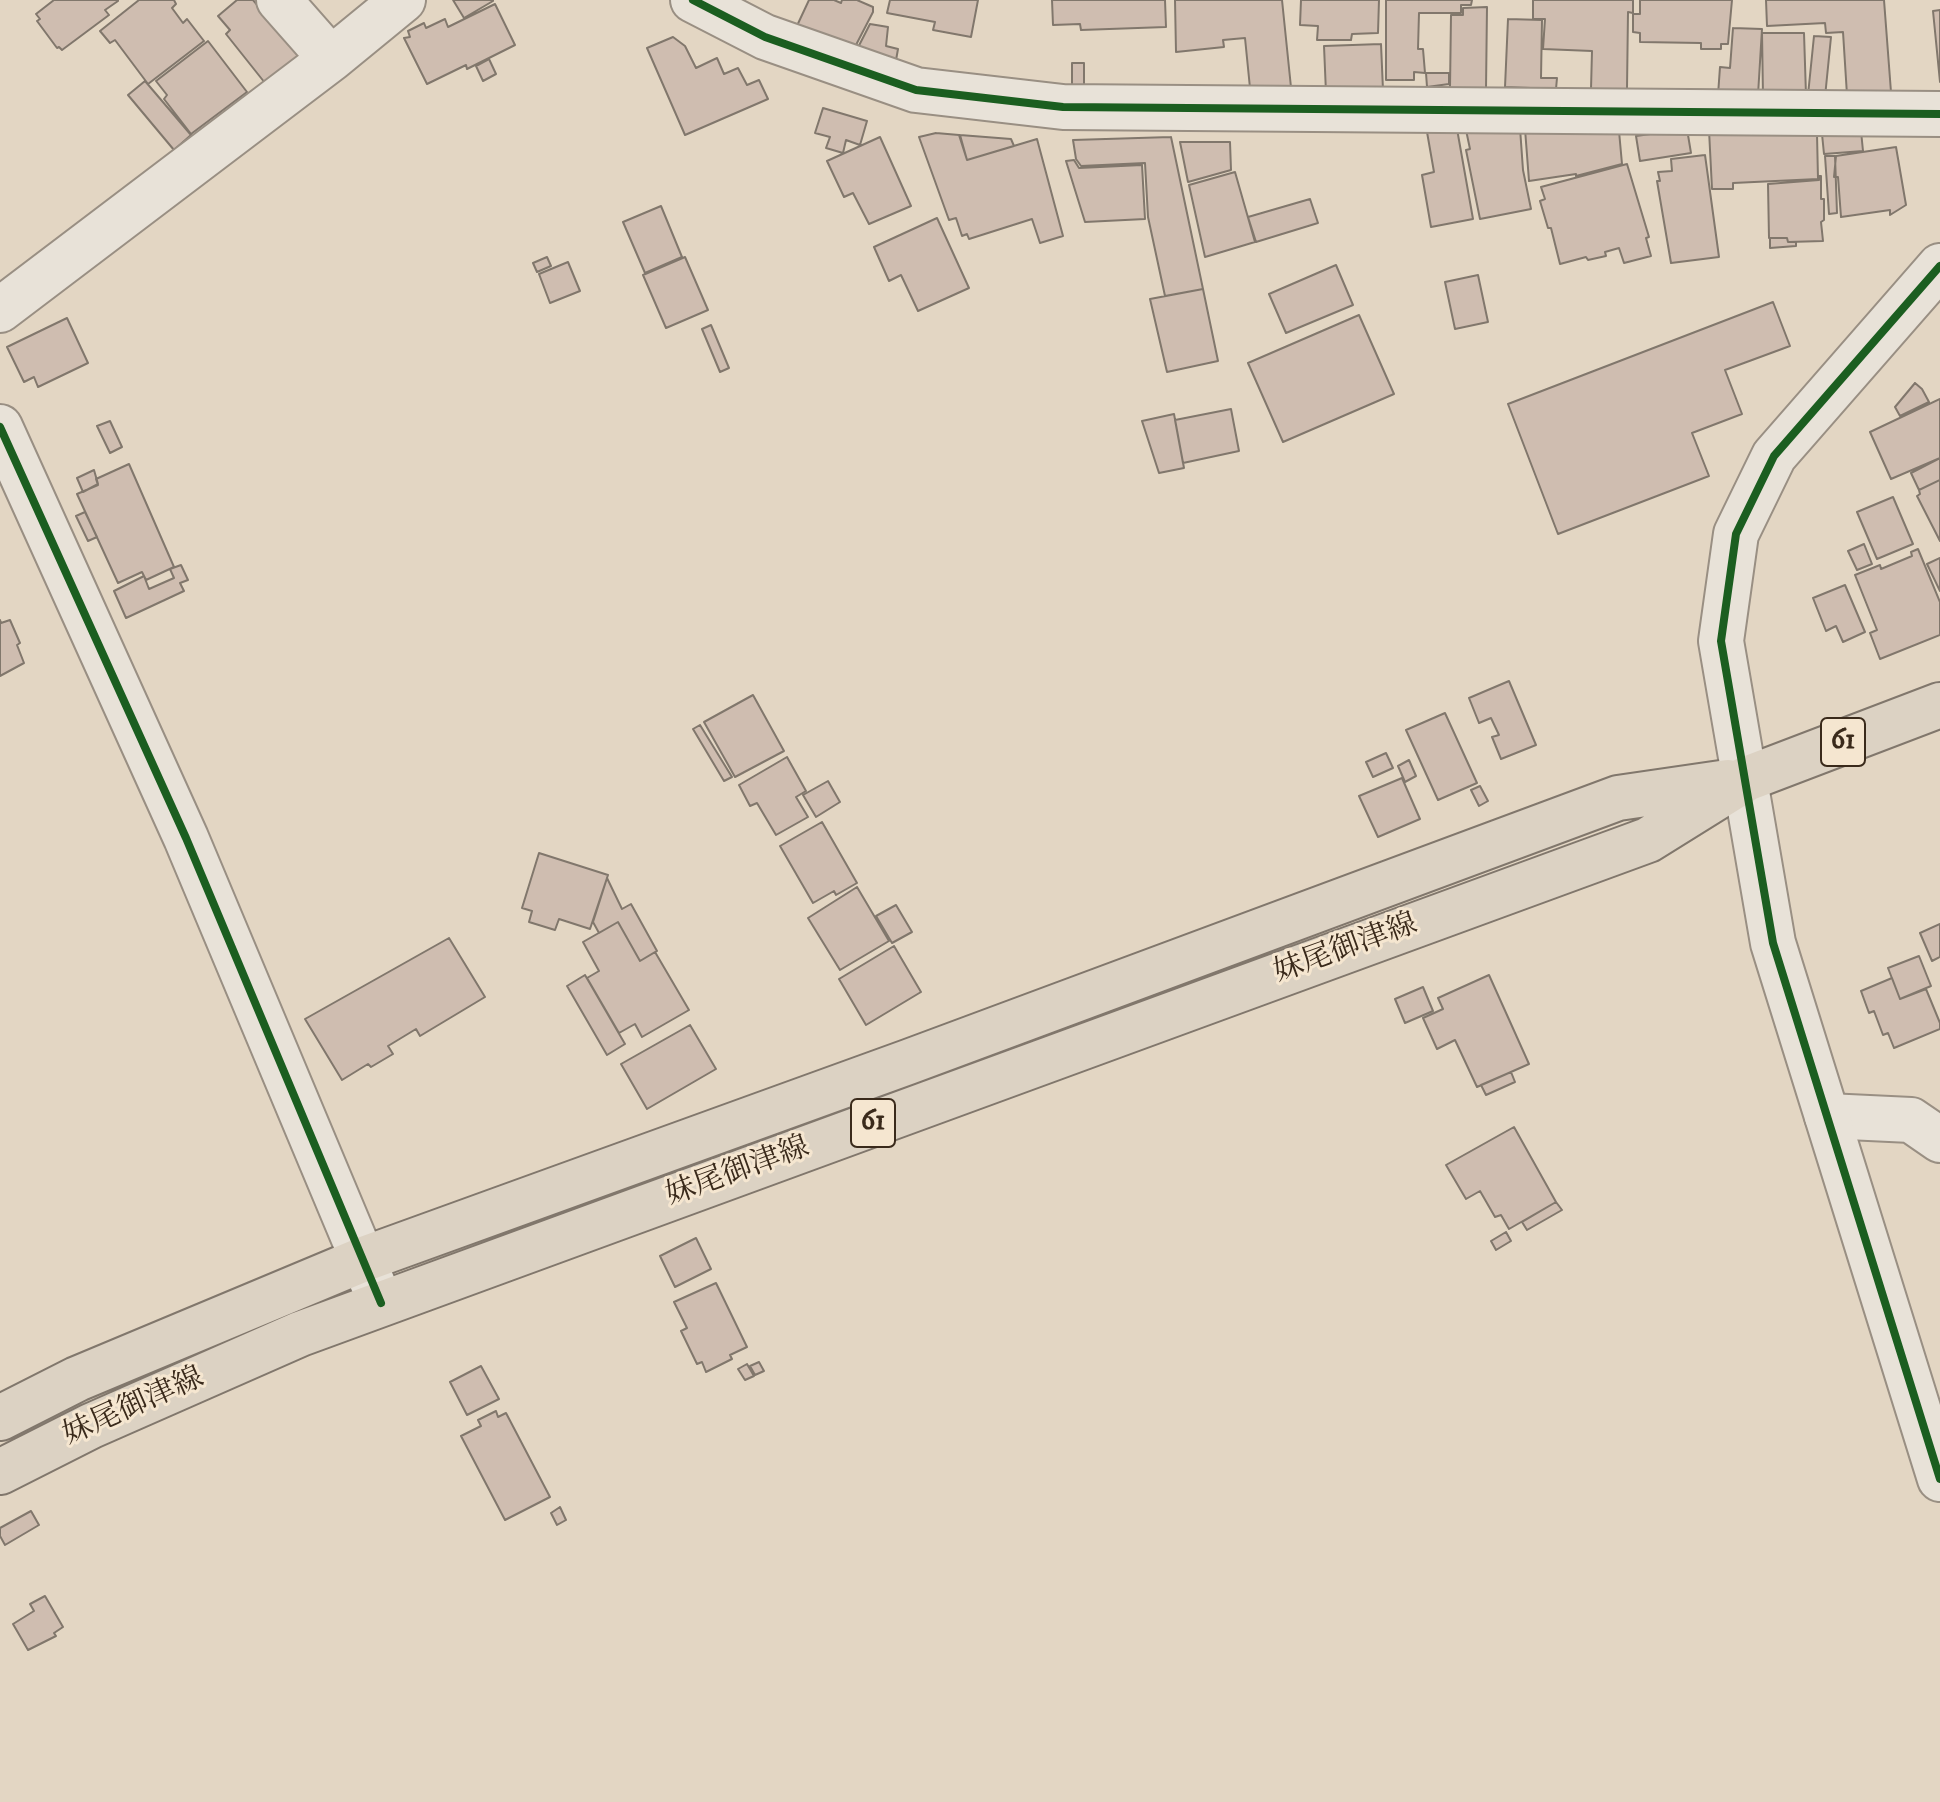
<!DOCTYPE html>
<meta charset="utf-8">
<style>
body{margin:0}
canvas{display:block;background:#e3d6c3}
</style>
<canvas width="1940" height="1802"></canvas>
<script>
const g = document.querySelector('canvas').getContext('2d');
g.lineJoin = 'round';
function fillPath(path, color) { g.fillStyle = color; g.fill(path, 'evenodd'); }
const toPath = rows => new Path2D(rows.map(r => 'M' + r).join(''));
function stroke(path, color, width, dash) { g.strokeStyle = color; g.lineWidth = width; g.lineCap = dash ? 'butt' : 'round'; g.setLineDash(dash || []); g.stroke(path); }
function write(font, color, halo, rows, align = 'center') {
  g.font = font + ' "IM FELL DW Pica","Noto Serif JP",serif'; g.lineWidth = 6; g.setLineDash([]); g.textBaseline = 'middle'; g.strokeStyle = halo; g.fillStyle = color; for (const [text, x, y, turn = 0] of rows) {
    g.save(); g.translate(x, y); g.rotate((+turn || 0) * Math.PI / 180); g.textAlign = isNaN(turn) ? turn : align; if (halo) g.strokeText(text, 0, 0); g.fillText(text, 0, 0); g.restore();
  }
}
const building = toPath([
 [54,0,118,0,118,1,105,10,109,15,62,50,59,47,57,48,37,21,40,19,36,14,54,0],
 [139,0,174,0,176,4,172,8,183,23,187,19,204,41,148,84,115,40,110,43,100,31,139,0],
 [237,0,253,0,305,61,269,88,226,34,230,30,218,16,237,0],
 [453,0,493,0,493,1,464,18,453,0],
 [809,0,834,0,841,3,842,0,857,0,873,7,873,12,841,74,795,30,809,0],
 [890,0,978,0,971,37,933,30,935,22,887,13,890,0],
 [1052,0,1165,0,1166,27,1081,30,1080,24,1053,25,1052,0],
 [1175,0,1282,0,1292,97,1251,98,1245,38,1223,40,1224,47,1176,52,1175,0],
 [1301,0,1379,0,1378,33,1352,34,1351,40,1317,40,1318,26,1300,25,1301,0],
 [1386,0,1472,0,1471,5,1461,5,1461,13,1419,13,1418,49,1423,49,1425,73,1414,72,1414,80,1386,80,1386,0],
 [1533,0,1633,0,1633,13,1628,12,1627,89,1591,89,1592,51,1543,49,1545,19,1533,19,1533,0],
 [1640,0,1732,0,1728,44,1721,44,1721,49,1701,49,1701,43,1640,42,1640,33,1633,32,1633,14,1640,14,1640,0],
 [1766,0,1884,0,1891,92,1847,95,1843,32,1826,33,1825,23,1767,26,1766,0],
 [495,4,515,45,467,69,466,65,427,84,404,38,410,37,408,31,424,23,426,28,445,19,448,27,495,4],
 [1487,7,1486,89,1450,88,1451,15,1463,15,1463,8,1487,7],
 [1940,10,1940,82,1933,11,1940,10],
 [1508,19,1542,20,1541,78,1557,78,1556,89,1505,87,1508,19],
 [870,24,888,27,886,46,898,49,893,77,847,69,870,24],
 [1733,28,1762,29,1758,95,1718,95,1720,67,1730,68,1733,28],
 [1762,33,1804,33,1806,95,1763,96,1762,33],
 [1814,36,1831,37,1825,97,1808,95,1814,36],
 [673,37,685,46,696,68,717,58,724,74,738,68,747,85,759,80,768,99,685,135,647,48,673,37],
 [208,41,247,92,191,134,164,99,167,95,156,81,208,41],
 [1381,44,1383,90,1326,93,1324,46,1381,44],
 [489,59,496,74,483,81,476,66,489,59],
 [1072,63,1084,63,1084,85,1072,85,1072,63],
 [1426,73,1449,73,1449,84,1427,87,1426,73],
 [145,81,191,135,174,150,128,95,145,81],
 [823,108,867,121,860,145,846,140,843,153,826,148,830,137,815,133,823,108],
 [1520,128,1523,170,1531,209,1480,219,1466,150,1470,149,1466,130,1520,128],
 [1445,129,1457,129,1473,219,1431,227,1422,175,1434,172,1427,132,1445,129],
 [1525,129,1619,131,1622,164,1576,176,1576,174,1529,181,1525,129],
 [1687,129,1691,153,1640,161,1636,136,1687,129],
 [1709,130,1817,134,1818,179,1733,183,1733,189,1712,189,1709,130],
 [1861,131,1863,151,1824,154,1822,134,1861,131],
 [936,133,959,135,967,160,1037,139,1063,236,1040,243,1032,219,969,239,967,234,962,236,956,218,949,220,919,137,936,133],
 [960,135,1011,139,1014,146,967,160,960,135],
 [880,137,911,206,869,224,853,193,844,197,827,161,880,137],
 [1171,137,1203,289,1165,296,1148,217,1145,163,1081,166,1076,159,1073,140,1171,137],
 [1180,142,1230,142,1231,170,1188,182,1180,142],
 [1896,147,1906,205,1890,215,1890,210,1841,217,1838,177,1834,177,1836,156,1896,147],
 [1705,155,1719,257,1671,263,1657,181,1660,181,1658,172,1672,171,1671,159,1705,155],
 [1825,156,1835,156,1837,213,1829,214,1825,156],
 [1074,160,1079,168,1142,165,1145,219,1085,222,1066,161,1074,160],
 [1627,164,1649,237,1646,238,1651,256,1624,263,1619,248,1605,252,1606,256,1588,260,1586,257,1560,264,1551,228,1548,228,1540,201,1545,199,1541,187,1627,164],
 [1235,172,1255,242,1205,257,1189,185,1235,172],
 [1819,176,1821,176,1821,199,1824,199,1824,220,1821,222,1823,241,1788,242,1787,238,1769,238,1768,184,1819,180,1819,176],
 [1310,199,1318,223,1256,242,1248,217,1310,199],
 [661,206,682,257,645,273,623,222,661,206],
 [937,218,969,288,918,311,901,275,889,281,874,247,937,218],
 [1770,238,1787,238,1788,242,1796,242,1796,246,1770,248,1770,238],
 [547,257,551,266,537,272,533,263,547,257],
 [685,257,708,310,666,328,643,275,685,257],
 [568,262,580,291,550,303,539,274,568,262],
 [1336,265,1353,305,1286,333,1269,294,1336,265],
 [1478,275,1488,322,1455,329,1445,282,1478,275],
 [1203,289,1218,361,1167,372,1150,299,1203,289],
 [1773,302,1790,346,1725,370,1742,414,1692,433,1709,476,1558,534,1508,404,1773,302],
 [1359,315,1394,394,1283,442,1248,363,1359,315],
 [67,318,88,363,38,387,34,377,24,382,7,347,67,318],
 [711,325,729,368,720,372,702,329,711,325],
 [1915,383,1922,389,1929,402,1900,416,1895,407,1915,383],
 [1940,399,1940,458,1891,479,1870,432,1940,399],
 [1231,409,1239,451,1183,463,1175,420,1231,409],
 [1174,414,1184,468,1159,473,1142,421,1174,414],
 [110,421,122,447,110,453,97,426,110,421],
 [1940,458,1940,480,1919,490,1911,473,1940,458],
 [129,464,174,567,146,580,142,572,118,583,77,494,98,485,96,479,129,464],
 [94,470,98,484,83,492,77,478,94,470],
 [1940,480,1940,541,1917,496,1920,494,1919,490,1940,480],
 [1893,497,1913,544,1877,559,1857,512,1893,497],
 [85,512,97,537,88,541,76,516,85,512],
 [1864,544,1872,564,1857,570,1848,551,1864,544],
 [1918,549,1940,602,1940,635,1880,659,1870,633,1877,630,1855,575,1880,565,1881,569,1912,556,1911,552,1918,549],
 [1940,558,1940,591,1927,564,1940,558],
 [181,565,188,580,180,583,184,591,126,618,114,591,144,576,149,589,174,578,170,569,181,565],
 [1845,585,1865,632,1843,642,1836,626,1826,631,1813,598,1845,585],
 [0,620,1,623,10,620,20,643,17,645,24,663,0,676,0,620],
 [1509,681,1536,745,1501,759,1492,737,1499,735,1491,718,1479,723,1469,698,1509,681],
 [753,695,784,751,735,777,704,722,753,695],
 [1445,713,1477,783,1438,800,1406,730,1445,713],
 [700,725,732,777,724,781,693,729,700,725],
 [1386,753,1393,768,1373,777,1366,762,1386,753],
 [787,757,806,791,796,797,808,817,776,835,757,803,750,806,739,785,787,757],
 [1409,760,1416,776,1405,782,1398,766,1409,760],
 [1402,778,1420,819,1378,837,1359,796,1402,778],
 [828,781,840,802,816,817,803,795,828,781],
 [1480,786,1488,801,1479,806,1471,790,1480,786],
 [822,822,857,883,836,895,834,891,813,903,780,846,822,822],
 [539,853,608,875,590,929,559,919,555,930,529,922,532,911,522,908,539,853],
 [607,878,622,909,631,904,657,951,640,961,618,922,599,933,593,922,607,878],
 [857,887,889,941,840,970,808,918,857,887],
 [896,905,912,932,892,943,876,916,896,905],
 [618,922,640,961,655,952,689,1010,642,1037,635,1024,619,1033,587,978,599,971,583,942,618,922],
 [1940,924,1940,957,1932,961,1920,933,1940,924],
 [449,938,485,997,420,1036,416,1029,388,1046,393,1054,371,1067,368,1064,342,1080,305,1019,449,938],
 [894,946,921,992,866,1025,839,979,894,946],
 [1919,956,1931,986,1900,999,1888,968,1919,956],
 [585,975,625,1044,607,1055,567,986,585,975],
 [1489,975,1529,1064,1477,1087,1455,1040,1437,1049,1423,1018,1443,1009,1438,998,1489,975],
 [1892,978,1900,999,1926,989,1940,1023,1940,1029,1894,1048,1888,1033,1883,1035,1874,1011,1869,1013,1861,991,1892,978],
 [1423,987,1433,1011,1405,1023,1395,999,1423,987],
 [690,1025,716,1069,647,1109,621,1064,690,1025],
 [1511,1072,1515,1082,1486,1095,1481,1085,1511,1072],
 [1514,1127,1556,1202,1509,1229,1501,1215,1495,1217,1480,1191,1466,1199,1446,1165,1514,1127],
 [1556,1202,1562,1210,1527,1230,1522,1222,1556,1202],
 [1506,1232,1511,1241,1496,1250,1491,1241,1506,1232],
 [696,1238,711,1269,675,1287,660,1256,696,1238],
 [716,1283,747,1347,730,1355,732,1359,706,1372,702,1362,697,1364,681,1331,687,1328,674,1302,716,1283],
 [759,1362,764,1371,755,1375,750,1366,759,1362],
 [747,1364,754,1376,745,1380,738,1369,747,1364],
 [481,1366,499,1399,467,1415,450,1382,481,1366],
 [496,1411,498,1417,506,1413,550,1497,505,1520,461,1436,481,1426,478,1420,496,1411],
 [560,1507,566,1520,557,1525,551,1513,560,1507],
 [31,1511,39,1525,5,1545,0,1536,0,1528,31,1511],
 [45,1596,63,1627,54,1633,56,1636,28,1650,13,1624,34,1611,30,1604,45,1596]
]);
fillPath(building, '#cfbdb0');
stroke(building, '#81776c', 2);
const minor = toPath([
 [279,0,331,59],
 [693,0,765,37,916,90,1063,107,1940,114],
 [0,310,331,59,403,0],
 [1827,1116,1911,1120,1940,1140]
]);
const tertiary = toPath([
 [1940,266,1774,456,1736,534,1721,641,1773,943,1940,1479],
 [0,427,186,838,381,1303]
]);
const primary = toPath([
 [0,1418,77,1379,364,1259,908,1062,1618,798,1728,782],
 [0,1472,91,1426,300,1334,1648,840,1746,779,1940,705]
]);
stroke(minor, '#998f83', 48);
stroke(tertiary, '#998f83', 48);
stroke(primary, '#81776c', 48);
stroke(minor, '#e8e2d8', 44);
stroke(tertiary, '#e8e2d8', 44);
stroke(primary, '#dcd2c3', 44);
stroke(toPath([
 [693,0,765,37,916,90,1063,107,1940,114],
 [1940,266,1774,456,1736,534,1721,641,1773,943,1940,1479],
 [0,427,186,838,381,1303]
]), '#1b5e20', 8);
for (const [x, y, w] of [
 [1843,742,44],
 [873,1123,44]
]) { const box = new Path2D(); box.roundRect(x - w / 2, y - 24, w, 48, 6); g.fillStyle = '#f5e6d0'; g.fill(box); stroke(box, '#3a2a1b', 2); }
write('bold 28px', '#3a2a1b', null, [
 ["61",1843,742],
 ["61",873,1123]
]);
write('30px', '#3a2a1b', '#f5e6d0', [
 ["妹尾御津線",1346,950,-20],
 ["妹尾御津線",738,1173,-20],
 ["妹尾御津線",134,1408,-24]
]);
</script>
